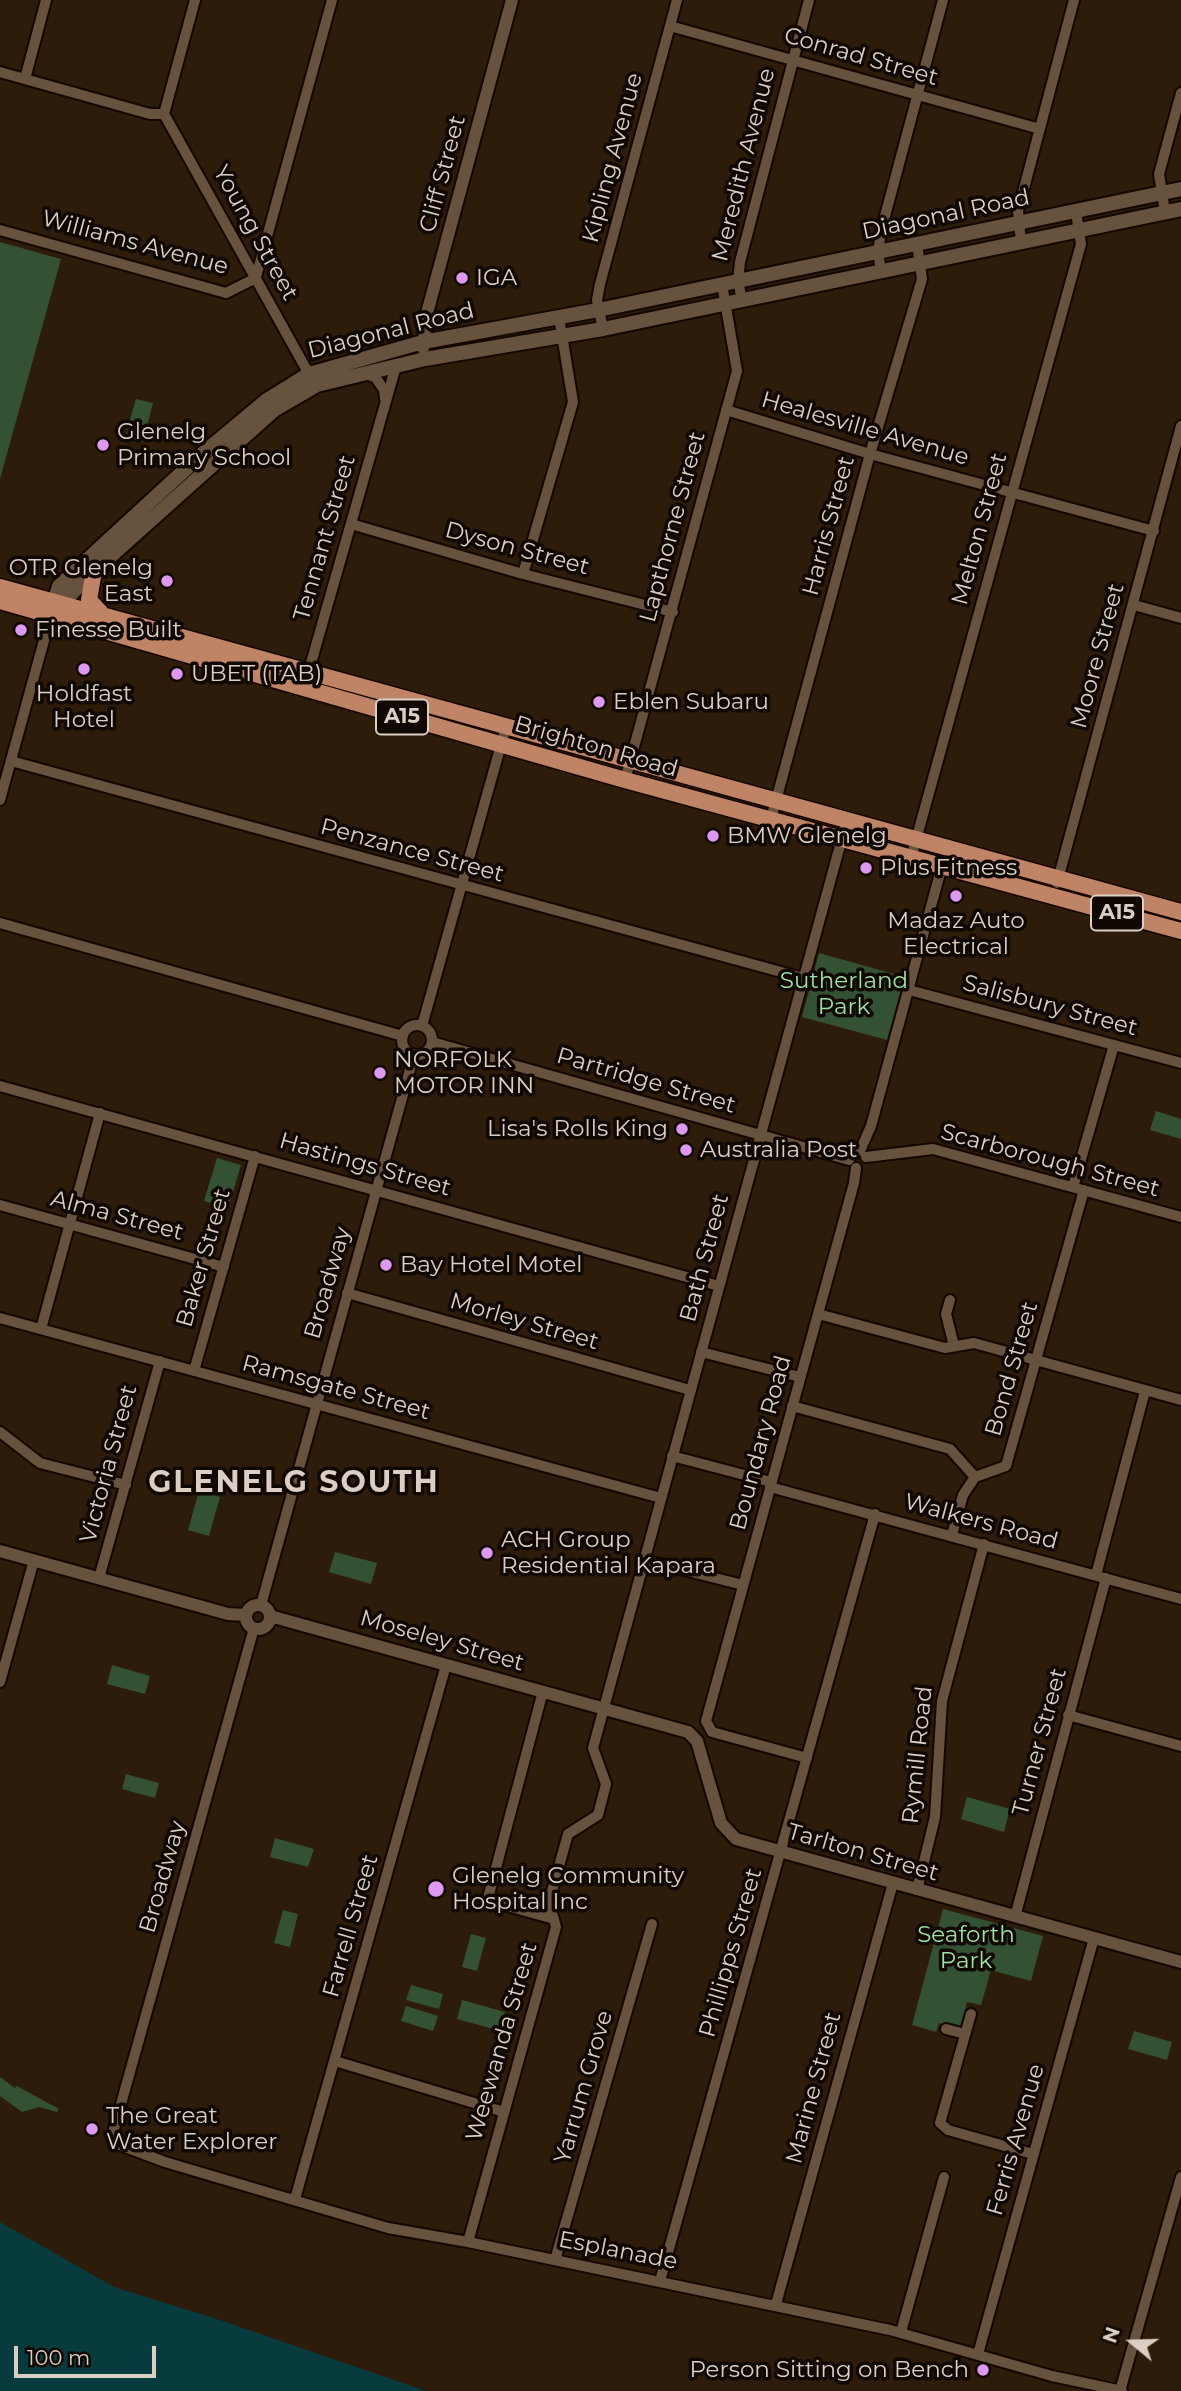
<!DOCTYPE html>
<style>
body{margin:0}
#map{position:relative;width:1181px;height:2391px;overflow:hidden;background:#2d1c09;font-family:Montserrat,sans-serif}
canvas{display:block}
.north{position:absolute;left:1097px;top:2307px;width:70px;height:70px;-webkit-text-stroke:5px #100803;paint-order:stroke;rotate:289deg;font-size:19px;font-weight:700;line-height:28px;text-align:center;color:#dbcfc3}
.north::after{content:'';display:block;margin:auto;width:24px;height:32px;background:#dbcfc3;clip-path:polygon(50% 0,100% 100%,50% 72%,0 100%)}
.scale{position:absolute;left:14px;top:2346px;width:142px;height:32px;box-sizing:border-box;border:4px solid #dbcfc3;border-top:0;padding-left:9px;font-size:21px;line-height:24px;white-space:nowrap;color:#dbcfc3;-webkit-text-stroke:5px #100803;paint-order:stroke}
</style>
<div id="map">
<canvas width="1181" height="2391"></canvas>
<div class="north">N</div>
<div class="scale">100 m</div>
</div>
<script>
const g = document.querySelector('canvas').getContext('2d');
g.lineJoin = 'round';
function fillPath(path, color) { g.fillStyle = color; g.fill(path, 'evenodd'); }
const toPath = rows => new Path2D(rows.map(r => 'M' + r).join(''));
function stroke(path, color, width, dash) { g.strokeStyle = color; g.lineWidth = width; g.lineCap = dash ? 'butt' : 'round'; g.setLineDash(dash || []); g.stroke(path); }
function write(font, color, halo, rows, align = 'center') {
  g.font = font + ' Montserrat,sans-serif'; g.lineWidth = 7; g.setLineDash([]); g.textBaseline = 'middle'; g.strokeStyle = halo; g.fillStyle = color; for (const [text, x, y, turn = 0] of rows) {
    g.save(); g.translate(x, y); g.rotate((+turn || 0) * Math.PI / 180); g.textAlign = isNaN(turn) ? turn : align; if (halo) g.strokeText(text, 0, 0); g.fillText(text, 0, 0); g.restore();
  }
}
fillPath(toPath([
 [0,242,61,259,0,479],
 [136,399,153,403,143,442,125,437],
 [819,953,905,977,887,1040,802,1017],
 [1156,1111,1181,1119,1181,1139,1150,1130],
 [217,1158,241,1165,228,1208,204,1201],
 [199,1491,220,1497,209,1536,188,1530],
 [335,1552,377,1563,371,1584,329,1572],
 [112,1665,150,1676,145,1694,107,1684],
 [126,1774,159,1783,155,1798,122,1789],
 [967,1797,1010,1809,1004,1832,961,1819],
 [275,1838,314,1849,308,1867,270,1857],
 [943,1909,1043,1936,1031,1981,991,1970,981,2005,967,2002,960,2028,939,2023,936,2032,912,2025],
 [283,1910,298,1914,290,1947,274,1943],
 [471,1934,486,1938,477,1971,462,1967],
 [411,1985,443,1994,439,2009,406,2000],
 [462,2000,505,2012,500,2031,457,2019],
 [406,2006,438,2016,433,2031,401,2021],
 [1134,2031,1172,2042,1167,2060,1128,2049],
 [0,2077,15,2088,17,2086,59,2109,57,2112,39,2107,22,2112,0,2096]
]), '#335133');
fillPath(toPath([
 [0,2222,114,2287,220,2320,426,2391,0,2391]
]), '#073b3d');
const minor = toPath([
 [670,26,1040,129],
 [0,72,150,114,164,114],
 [25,79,46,0],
 [164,114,309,374],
 [164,114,195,0],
 [1165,212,1159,174,1181,93],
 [0,230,226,293,250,281,256,277,332,0],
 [1021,242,1018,211,1074,0],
 [881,271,878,252,881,231,943,0],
 [742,300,738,281,740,262,809,0],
 [603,329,597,300,600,284,677,0],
 [364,373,376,378,384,390,385,399],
 [726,410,870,454,1154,531],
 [351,524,523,574,673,612],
 [523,574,573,402,559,317],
 [1134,605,1181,618],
 [307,677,396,366],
 [11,761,803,978],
 [625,780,737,371,722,284],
 [0,800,51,615],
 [771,819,870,454,922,279,917,244],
 [911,858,1081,244,1076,212],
 [1057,883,1181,426],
 [0,923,403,1036],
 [909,990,1181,1063],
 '402 1040a15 15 0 1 1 30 0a15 15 0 1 1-30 0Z',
 [422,1026,506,727],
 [432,1042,849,1160],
 [0,1086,719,1286],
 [860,1151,871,1126,942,866],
 [866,1157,933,1149,1181,1217],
 [1073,1187,1114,1045],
 [0,1205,224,1267],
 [347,1293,690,1390],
 [950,1300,946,1314,954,1346],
 [818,1314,945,1348,974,1343,1181,1400],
 [0,1318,661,1498],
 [41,1329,100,1113],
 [701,1352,800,1377],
 [194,1371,255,1156],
 [792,1406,950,1449,975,1477],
 [0,1432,40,1463,126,1485],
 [672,1456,771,1482],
 [770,1487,1181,1599],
 [952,1535,963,1495,975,1477,1006,1466,1084,1190],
 [644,1560,743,1585],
 [1096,1575,1145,1391],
 [99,1578,160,1361],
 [261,1605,414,1055],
 [254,1628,114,2129,113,2138,117,2144,165,2162,388,2228,468,2242,890,2330,1052,2376,1122,2391],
 [0,1682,34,1560],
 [543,1691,488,1898,493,1902,554,1919],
 [1068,1715,1181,1746],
 [807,1758,712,1732,706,1721,854,1183,856,1168],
 [917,1890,935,1817,942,1701,984,1544],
 [1015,1917,1106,1578],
 [971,2014,940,2123,948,2130,1033,2154],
 [946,2029,965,2034],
 [335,2061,504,2112],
 [295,2199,446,1665],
 [468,2242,556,1927,549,1902,568,1834,598,1815,606,1784,593,1748,847,820],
 [555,2260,652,1924],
 [660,2281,875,1514],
 [776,2304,893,1883],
 [901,2332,944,2177],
 [978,2354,1094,1938],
 [1120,2391,1181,2177]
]);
const tertiary = toPath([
 [423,348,427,313,512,0],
 [0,1551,228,1614,246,1615],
 '246 1617a12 12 0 1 1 24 0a12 12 0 1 1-24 0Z',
 [270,1616,688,1732,697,1741,721,1823,736,1839,1181,1962]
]);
const secondary = toPath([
 [56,609,94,571,274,410,317,385,425,359,603,329,1181,209],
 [51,613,59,586,103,545,201,455,267,400,309,374,423,342,598,310,1181,189]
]);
const primary = toPath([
 [94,571,89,600,103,615],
 [0,587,1181,912],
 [0,601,625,780,1181,931]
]);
stroke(minor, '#150600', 14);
stroke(tertiary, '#150600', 16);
stroke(secondary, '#150600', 18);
stroke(primary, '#150600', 19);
stroke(minor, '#66523d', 10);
stroke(tertiary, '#66523d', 12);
stroke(secondary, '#66523d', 14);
stroke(primary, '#bf8366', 16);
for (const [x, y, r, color] of [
 [462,278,7,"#de98f2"],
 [103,445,7,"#de98f2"],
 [167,581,7,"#de98f2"],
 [21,630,7,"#de98f2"],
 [84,669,7,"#de98f2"],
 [177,674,7,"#de98f2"],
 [599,702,7,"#de98f2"],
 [713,836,7,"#de98f2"],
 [866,868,7,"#de98f2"],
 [956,896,7,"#de98f2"],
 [380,1073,7,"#de98f2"],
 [682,1129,7,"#de98f2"],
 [686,1150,7,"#de98f2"],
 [386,1265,7,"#de98f2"],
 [487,1553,7,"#de98f2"],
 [436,1889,9,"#de98f2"],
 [92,2129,7,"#de98f2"],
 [983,2370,7,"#de98f2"]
]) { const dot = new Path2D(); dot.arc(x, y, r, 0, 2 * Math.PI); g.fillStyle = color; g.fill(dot); stroke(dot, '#100803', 2.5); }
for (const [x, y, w] of [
 [402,717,52],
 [1117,913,52]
]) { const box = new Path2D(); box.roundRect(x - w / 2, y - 17.5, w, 35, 5); g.fillStyle = '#100803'; g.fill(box); stroke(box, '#dbcfc3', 2); }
write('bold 21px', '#dbcfc3', null, [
 ["A15",402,717],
 ["A15",1117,913]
]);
write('23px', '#dbcfc3', '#100803', [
 ["Conrad Street",861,57,16],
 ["Kipling Avenue",613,158,-75],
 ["Meredith Avenue",744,165,-76],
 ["Cliff Street",443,174,-75],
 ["Diagonal Road",946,215,-12],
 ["Young Street",255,233,61],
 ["Williams Avenue",135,243,15],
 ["Diagonal Road",391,331,-14],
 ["Healesville Avenue",865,429,16],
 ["Harris Street",829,526,-75],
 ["Lapthorne Street",673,527,-75],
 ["Melton Street",980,529,-75],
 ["Tennant Street",325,538,-74],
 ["Dyson Street",517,549,15],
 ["Moore Street",1098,656,-75],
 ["Brighton Road",596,747,16],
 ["Penzance Street",412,851,15],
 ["Salisbury Street",1050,1006,15],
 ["Partridge Street",646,1081,16],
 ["Scarborough Street",1050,1161,15],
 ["Hastings Street",365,1165,16],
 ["Alma Street",117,1216,15],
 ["Baker Street",204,1258,-74],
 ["Bath Street",705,1258,-75],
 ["Broadway",328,1283,-74],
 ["Morley Street",524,1322,16],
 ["Bond Street",1012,1369,-74],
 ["Ramsgate Street",336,1388,15],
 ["Boundary Road",761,1443,-75],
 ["Victoria Street",109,1464,-75],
 ["Walkers Road",981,1522,15],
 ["Moseley Street",442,1641,16],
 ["Turner Street",1040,1742,-75],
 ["Rymill Road",918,1755,-84],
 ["Tarlton Street",863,1853,16],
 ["Broadway",163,1877,-74],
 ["Farrell Street",351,1926,-74],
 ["Phillipps Street",731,1953,-74],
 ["Weewanda Street",502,2042,-74],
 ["Yarrum Grove",584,2087,-74],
 ["Marine Street",814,2088,-75],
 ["Ferris Avenue",1016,2140,-74],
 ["Esplanade",618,2251,11]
]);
write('23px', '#dbcfc3', '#100803', [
 ["IGA",476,278],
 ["Glenelg",117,432],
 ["Primary School",117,458],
 ["OTR Glenelg",153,568,"right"],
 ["East",153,594,"right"],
 ["Finesse Built",35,630],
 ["UBET (TAB)",191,674],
 ["Holdfast",84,694,"center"],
 ["Hotel",84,720,"center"],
 ["Eblen Subaru",613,702],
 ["BMW Glenelg",727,836],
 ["Plus Fitness",880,868],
 ["Madaz Auto",956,921,"center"],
 ["Electrical",956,947,"center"],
 ["NORFOLK",394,1060],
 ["MOTOR INN",394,1086],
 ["Lisa's Rolls King",668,1129,"right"],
 ["Australia Post",700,1150],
 ["Bay Hotel Motel",400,1265],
 ["ACH Group",501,1540],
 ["Residential Kapara",501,1566],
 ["Glenelg Community",452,1876],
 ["Hospital Inc",452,1902],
 ["The Great",106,2116],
 ["Water Explorer",106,2142],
 ["Person Sitting on Bench",969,2370,"right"]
], 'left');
write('23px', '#9ee09d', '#100803', [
 ["Sutherland",844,981],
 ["Park",844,1007],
 ["Seaforth",966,1935],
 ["Park",966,1961]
]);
g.letterSpacing = '2px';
write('bold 30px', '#dbcfc3', '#100803', [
 ["GLENELG SOUTH",294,1483]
]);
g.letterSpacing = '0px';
</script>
